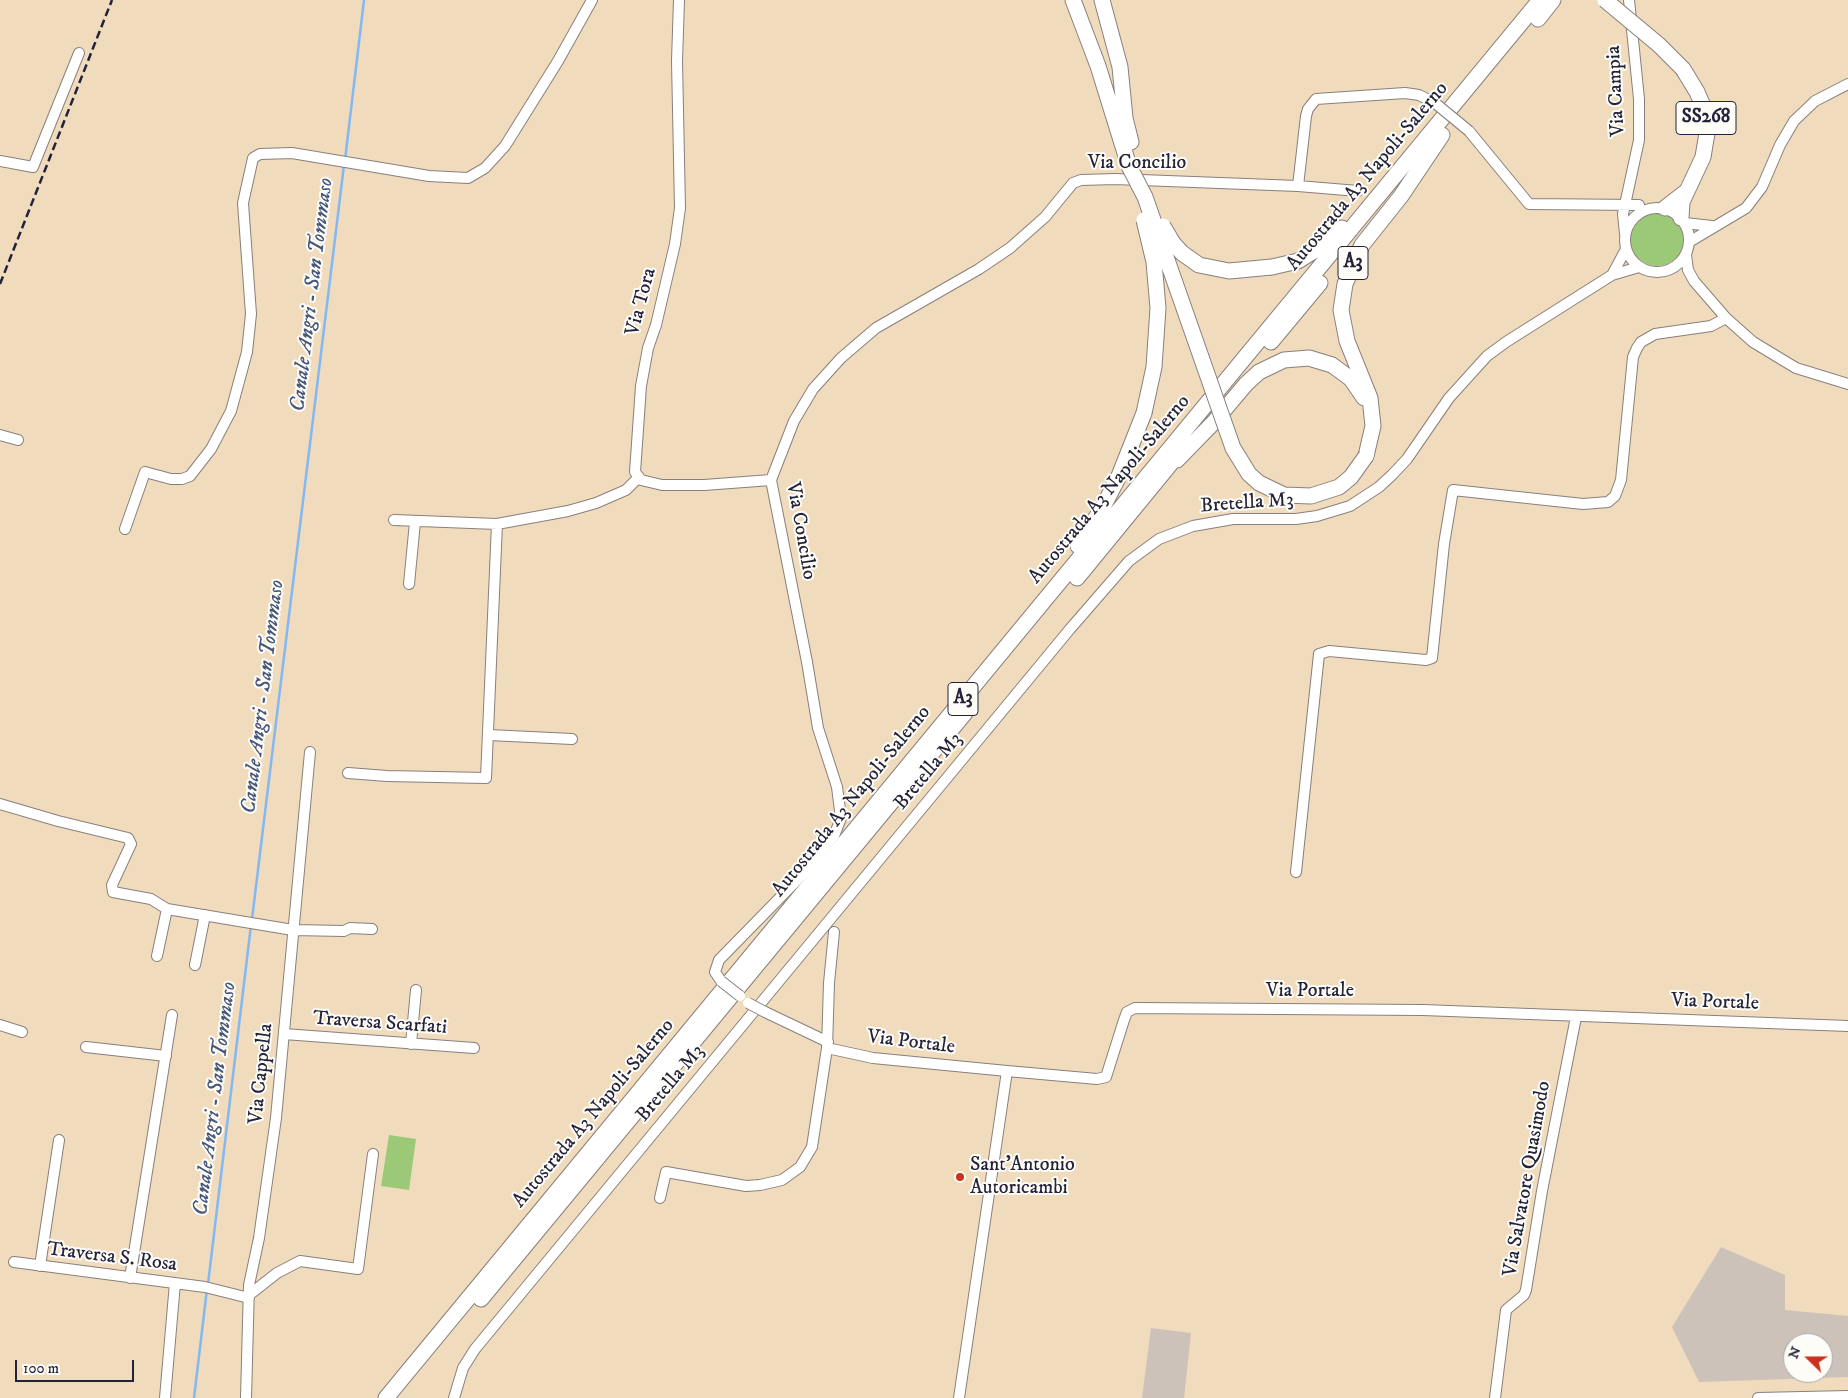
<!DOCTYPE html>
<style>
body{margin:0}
#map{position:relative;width:1848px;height:1398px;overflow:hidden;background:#f0dcbc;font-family:"IM FELL DW Pica",serif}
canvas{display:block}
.north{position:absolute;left:1783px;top:1333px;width:50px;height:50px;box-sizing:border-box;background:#fdfcf7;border:1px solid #a5a5ac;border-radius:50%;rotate:292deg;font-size:14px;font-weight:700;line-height:20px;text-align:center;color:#22223b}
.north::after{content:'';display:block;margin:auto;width:18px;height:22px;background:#c8321e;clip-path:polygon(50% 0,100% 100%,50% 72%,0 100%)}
.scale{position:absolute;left:15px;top:1360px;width:119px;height:22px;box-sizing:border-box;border:2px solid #22223b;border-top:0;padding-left:6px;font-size:15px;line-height:18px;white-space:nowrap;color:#22223b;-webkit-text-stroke:4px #fdfcf7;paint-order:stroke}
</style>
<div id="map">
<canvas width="1848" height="1398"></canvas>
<div class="north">N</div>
<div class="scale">100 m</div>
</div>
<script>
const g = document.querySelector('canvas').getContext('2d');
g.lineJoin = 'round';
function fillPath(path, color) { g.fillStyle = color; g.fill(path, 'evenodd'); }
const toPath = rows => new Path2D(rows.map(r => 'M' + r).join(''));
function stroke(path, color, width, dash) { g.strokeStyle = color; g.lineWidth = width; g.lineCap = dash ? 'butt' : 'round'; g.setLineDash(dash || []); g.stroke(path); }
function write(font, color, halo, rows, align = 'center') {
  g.font = font + ' "IM FELL DW Pica",serif'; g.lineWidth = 4; g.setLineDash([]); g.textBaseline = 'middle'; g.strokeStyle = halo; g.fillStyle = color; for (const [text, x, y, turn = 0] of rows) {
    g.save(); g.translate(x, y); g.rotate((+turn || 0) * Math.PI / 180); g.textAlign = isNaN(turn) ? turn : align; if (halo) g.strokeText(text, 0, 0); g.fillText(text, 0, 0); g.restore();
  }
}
fillPath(toPath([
 [1721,1247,1785,1275,1785,1310,1848,1316,1848,1377,1699,1382,1672,1327],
 [1793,1343,1823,1343,1823,1373,1793,1373],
 [1151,1328,1191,1333,1184,1398,1142,1398]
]), '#ccc2b9');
fillPath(toPath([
 '1630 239a27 27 0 1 1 54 0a27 27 0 1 1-54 0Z',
 [389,1135,416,1139,409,1190,381,1186]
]), '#9bc978');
stroke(toPath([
 [345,160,364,0],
 [252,919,344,165],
 [208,1284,251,925],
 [194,1398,207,1289]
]), '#84b8f2', 2.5);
const minor = toPath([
 [679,0,677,61,680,208,675,244,656,325,648,348,641,386,635,472,641,480,662,485,704,485,771,480],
 [1469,131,1529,204,1639,205],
 [0,161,33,167,79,53],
 [1298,186,1306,116,1308,109,1316,99,1405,93,1419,95,1435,103],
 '1625 240a32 32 0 1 1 64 0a32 32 0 1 1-64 0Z',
 [1685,223,1712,226],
 [1625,234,1623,214,1639,140,1639,99,1629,0],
 [1689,242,1746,208,1762,187,1780,145,1794,121,1815,101,1848,84],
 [1686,255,1688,270,1694,281,1726,318,1753,342,1796,368,1848,384],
 [1612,275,1626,249],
 [0,435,18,440],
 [394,520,497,524,568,511,596,503,626,490,639,477],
 [125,529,145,472,171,479,182,479,190,476,211,449,231,411,247,352,251,314,243,203,253,158,260,154,292,153,429,176,468,178,485,168,505,146,558,61,592,0],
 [409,584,415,522],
 [489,735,572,739],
 [348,773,387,776,486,778,497,524],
 [0,804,58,821,128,838,131,844,112,885,113,892,151,899,167,909,293,930,344,931,350,928,372,929],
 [1296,872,1319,654,1329,651,1426,660,1432,658,1444,544,1453,490,1583,504,1608,502,1615,496,1621,480,1633,357,1637,348,1641,342,1655,334,1711,326,1726,318],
 [834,932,829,983,827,1048,873,1058,1007,1071,1097,1079,1106,1077,1124,1020,1127,1012,1135,1008,1423,1010,1848,1026],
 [157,956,167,909],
 [195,965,205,915],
 [721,981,715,972,719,960,806,871,834,836,841,818,837,787,818,728,807,662,771,480,794,421,813,389,841,358,876,328,979,269,1010,248,1045,217,1073,183,1081,180,1115,179,1298,186,1358,191],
 [765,1012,828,1042],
 [0,1025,22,1032],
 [284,1034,474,1048],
 [411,1044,416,990],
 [86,1047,166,1056],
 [660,1198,666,1172,746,1186,760,1185,782,1180,800,1167,812,1147,827,1048],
 [14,1262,205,1287,249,1298],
 [40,1266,59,1140],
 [130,1278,172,1015],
 [249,1295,277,1273,300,1261,358,1269,373,1154],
 [165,1398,175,1283],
 [246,1398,249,1285,259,1238,276,1118,310,752],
 [454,1398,463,1368,475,1349,1070,629,1129,561,1159,539,1193,526,1233,519,1296,519,1317,516,1350,506,1379,487,1392,475,1407,459,1449,398,1487,356,1506,342,1612,275,1639,267],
 [959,1398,1007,1071],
 [1495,1398,1506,1310,1524,1295,1526,1290,1542,1191,1576,1017],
 [1758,1398,1848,1396]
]);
const highway = toPath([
 [1073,0,1098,66,1129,166],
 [1102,0,1120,67,1125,118,1131,142],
 [1538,19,1553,0],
 [1665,208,1687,191],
 [1681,218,1682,202,1703,157,1707,133,1703,106,1697,92,1683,69],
 [1272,267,1298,261,1325,244,1342,228],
 [1271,342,1320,283],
 [1366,456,1373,426,1370,398,1347,341,1341,310,1345,284,1362,245,1401,196,1442,135],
 [1177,460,1214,422,1246,384,1259,372,1284,360,1309,358,1332,365,1351,379,1364,398],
 [1078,546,1104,505,1119,476,1144,413],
 [1077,578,1181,451],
 [481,1299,965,713],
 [386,1398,1540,0]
]);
stroke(minor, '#897f7c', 12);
stroke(highway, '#897f7c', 17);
stroke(minor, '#fff', 10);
stroke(highway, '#fff', 15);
stroke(toPath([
 [0,284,112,0]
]), '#22223b', 2.5, [8, 4]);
const minorBridge = toPath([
 [1435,103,1469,131],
 [721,981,740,996],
 [748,1003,765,1012]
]);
const highwayBridge = toPath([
 [1605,0,1659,45,1683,69],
 [1129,166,1145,197,1233,448,1249,474,1259,483,1284,495,1311,496,1339,487,1351,477,1366,456],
 [1163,226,1173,243,1182,253,1199,265,1229,271,1272,267],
 [1144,413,1154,367,1158,308,1154,262,1144,220]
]);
stroke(minorBridge, '#897f7c', 12, []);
stroke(highwayBridge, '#897f7c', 17, []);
stroke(minorBridge, '#fff', 10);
stroke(highwayBridge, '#fff', 15);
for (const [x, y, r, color] of [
 [960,1177,5,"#c8321e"]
]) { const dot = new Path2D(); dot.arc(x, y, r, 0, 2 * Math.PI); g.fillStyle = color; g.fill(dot); stroke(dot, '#fdfcf7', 2); }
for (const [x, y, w] of [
 [1706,118,60],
 [1353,263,30],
 [963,699,30]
]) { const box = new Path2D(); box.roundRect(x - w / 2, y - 16.5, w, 33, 4); g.fillStyle = '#fdfcf7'; g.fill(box); stroke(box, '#22223b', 1); }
write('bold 19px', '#22223b', null, [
 ["SS268",1706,118],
 ["A3",1353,263],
 ["A3",963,699]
]);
write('20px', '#22223b', '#fdfcf7', [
 ["Via Campia",1617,91,-93],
 ["Via Concilio",1137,164],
 ["Autostrada A3 Napoli-Salerno",1368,177,-50],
 ["Via Tora",642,302,-75],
 ["Autostrada A3 Napoli-Salerno",1110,490,-50],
 ["Bretella M3",1247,504,-4],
 ["Via Concilio",800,531,80],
 ["Bretella M3",929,772,-50],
 ["Autostrada A3 Napoli-Salerno",852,802,-51],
 ["Via Portale",1310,992],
 ["Via Portale",1715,1003,2],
 ["Traversa Scarfati",380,1024,4],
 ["Via Portale",911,1043,7],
 ["Via Cappella",262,1074,-84],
 ["Bretella M3",671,1084,-50],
 ["Autostrada A3 Napoli-Salerno",594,1114,-50],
 ["Via Salvatore Quasimodo",1528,1179,-80],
 ["Traversa S. Rosa",112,1258,7]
]);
write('20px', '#22223b', '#fdfcf7', [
 ["Sant'Antonio",970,1166],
 ["Autoricambi",970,1189]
], 'left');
write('italic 21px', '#44567b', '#fdfcf7', [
 ["Canale Angri - San Tommaso",313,295,-83],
 ["Canale Angri - San Tommaso",264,697,-83],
 ["Canale Angri - San Tommaso",216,1099,-83]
]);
</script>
